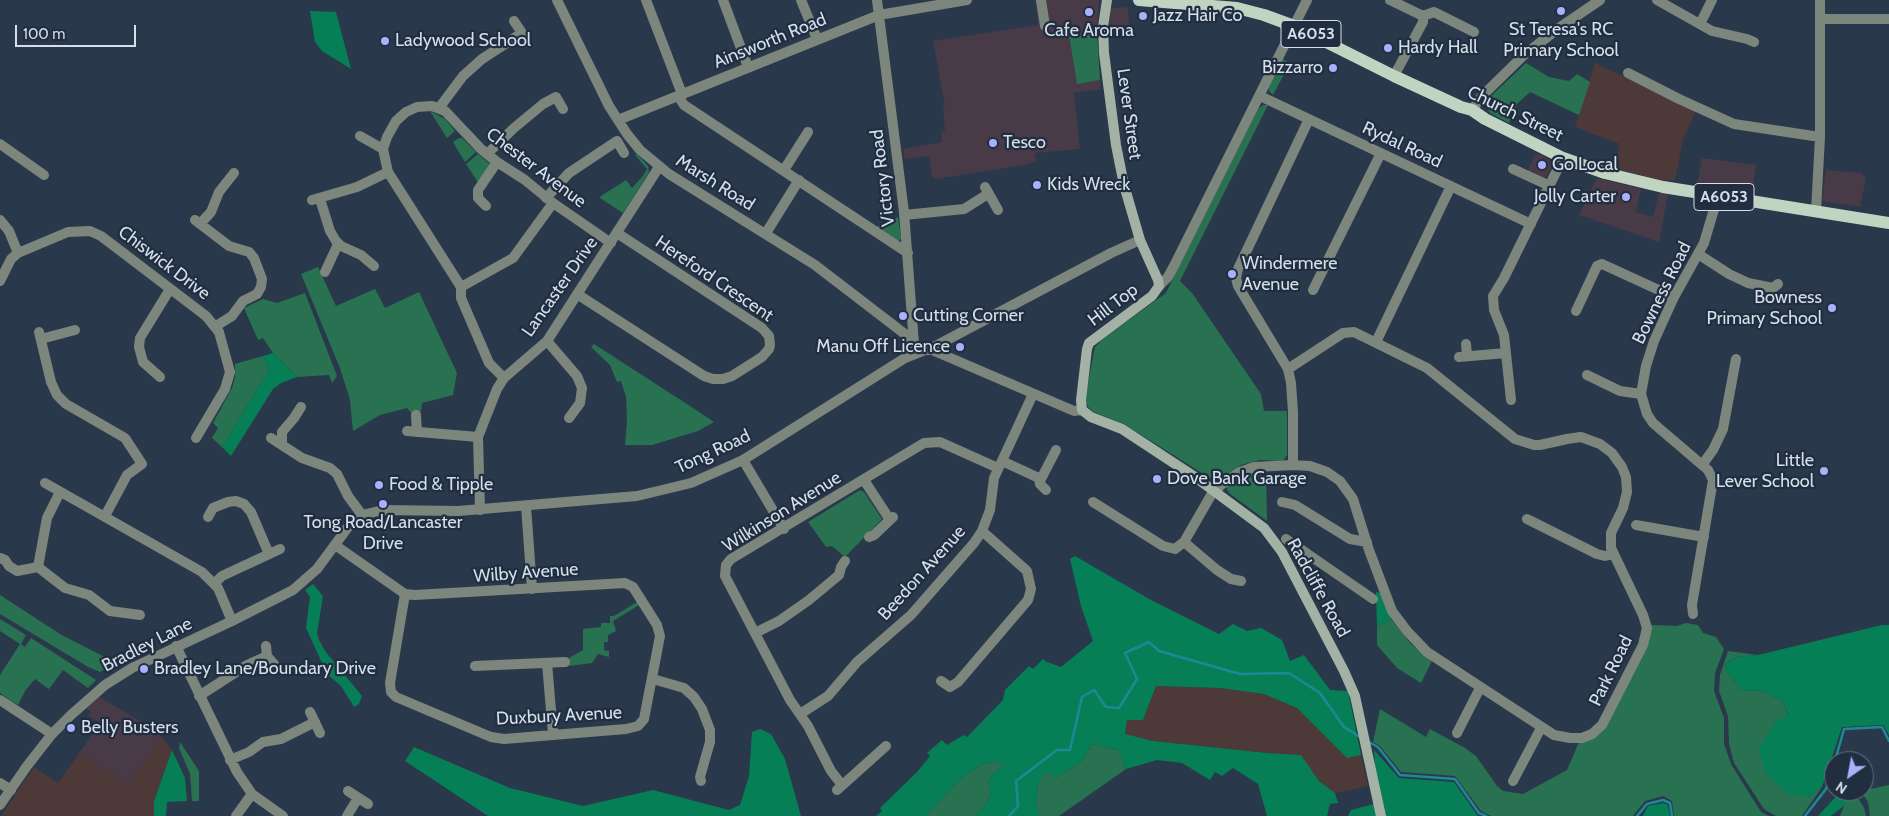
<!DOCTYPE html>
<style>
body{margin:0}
#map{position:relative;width:1889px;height:816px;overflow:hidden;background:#2a384b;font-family:Cabin,sans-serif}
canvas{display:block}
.north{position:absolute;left:1824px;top:751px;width:50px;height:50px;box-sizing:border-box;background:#202e40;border:1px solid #687484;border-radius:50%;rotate:213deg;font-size:14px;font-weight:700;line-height:20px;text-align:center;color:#d5deea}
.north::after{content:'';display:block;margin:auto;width:18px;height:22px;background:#aab0fb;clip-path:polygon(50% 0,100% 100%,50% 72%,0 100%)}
.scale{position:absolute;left:15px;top:25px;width:121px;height:22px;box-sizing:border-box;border:2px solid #d5deea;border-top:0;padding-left:6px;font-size:15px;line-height:18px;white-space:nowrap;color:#d5deea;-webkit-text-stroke:4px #202e40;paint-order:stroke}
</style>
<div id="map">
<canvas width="1889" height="816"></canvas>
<div class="north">N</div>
<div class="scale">100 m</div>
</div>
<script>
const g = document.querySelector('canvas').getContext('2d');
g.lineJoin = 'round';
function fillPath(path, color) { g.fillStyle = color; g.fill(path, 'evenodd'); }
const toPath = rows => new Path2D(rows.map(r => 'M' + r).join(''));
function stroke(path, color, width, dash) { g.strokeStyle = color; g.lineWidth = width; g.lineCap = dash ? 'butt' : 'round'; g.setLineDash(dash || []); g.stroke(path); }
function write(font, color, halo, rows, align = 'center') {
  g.font = font + ' Cabin,sans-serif'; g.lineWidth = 4.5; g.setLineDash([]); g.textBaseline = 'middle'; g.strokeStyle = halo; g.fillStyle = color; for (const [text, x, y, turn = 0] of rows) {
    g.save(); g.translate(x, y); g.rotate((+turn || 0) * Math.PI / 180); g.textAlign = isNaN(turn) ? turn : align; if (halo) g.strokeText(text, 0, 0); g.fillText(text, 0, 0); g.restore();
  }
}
fillPath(toPath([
 [1035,0,1099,0,1097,33,1069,35,1077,83,1100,80,1101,89,1074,93,1080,149,1035,153,1036,161,1024,165,936,179,932,176,929,156,904,159,904,149,942,142,941,132,945,131,943,108,945,106,933,41,1038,25],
 [1128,7,1130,33,1110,34,1109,8],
 [1535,154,1541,155,1553,163,1545,180,1527,172],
 [1702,158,1756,165,1752,193,1705,187,1697,184],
 [1826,170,1861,173,1866,178,1860,207,1822,201],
 [1597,178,1641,189,1636,212,1653,217,1659,193,1668,194,1659,242,1579,215],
 [98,696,153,729,161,736,128,784,80,752,100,723,88,716,91,711,85,708]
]), '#483a47');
fillPath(toPath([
 [1595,63,1696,111,1683,139,1675,180,1658,180,1615,168,1620,144,1575,127],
 [1156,686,1220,688,1265,694,1297,708,1347,758,1361,755,1368,786,1335,793,1319,781,1300,755,1267,753,1153,741,1124,735,1127,720,1143,720],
 [161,736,172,750,154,801,154,816,1,816,34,767,58,783,80,752,128,784]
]), '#4e3939');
fillPath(toPath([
 [1097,33,1100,80,1077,84,1069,35],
 [1283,59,1290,63,1273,95,1269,91,1269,86],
 [1526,63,1549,77,1569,81,1577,74,1590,82,1579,115,1530,92,1517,104,1509,123,1490,113,1487,108,1491,96],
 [1263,105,1268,105,1180,281,1192,293,1261,394,1264,411,1287,411,1287,455,1284,460,1281,461,1260,460,1241,465,1219,481,1216,482,1124,424,1094,412,1088,407,1085,399,1095,347,1103,339,1166,293,1258,109],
 [430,111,445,119,455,131,447,138],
 [459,138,462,138,476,152,465,162,453,142],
 [478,154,491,165,479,184,466,164],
 [637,154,648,166,649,172,623,213,600,198,601,196,626,180,632,188,643,176,647,169,635,155],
 [898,217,901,239,898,241,876,227],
 [318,267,336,306,375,289,385,308,419,292,457,373,453,395,422,403,421,412,411,413,407,408,380,415,353,431,350,400,340,368,301,274],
 [305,293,337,376,332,383,329,375,297,377,273,353,263,338,258,340,244,308,263,299,277,303],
 [594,344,690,406,714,422,698,431,652,445,625,445,627,421,626,397,621,381,617,382,610,365,591,347],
 [263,356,269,370,222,447,212,438,218,428,213,423,232,388,235,377,235,364],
 [1266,469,1267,521,1229,493,1226,487,1247,472],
 [860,490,864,492,882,519,845,557,832,546,826,547,808,522],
 [0,595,60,634,116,663,100,672,88,667,0,614],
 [637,602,639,605,613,621,616,631,608,635,608,642,604,642,604,650,609,651,609,657,598,654,592,663,569,666,569,658,583,650,583,629,601,627,601,623,610,623,610,616,614,616],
 [0,619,26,635,21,644,25,647,31,638,96,680,88,688,63,670,49,689,35,679,25,691,18,705,13,702,0,693,0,675,20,644,0,631],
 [1391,619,1411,644,1432,661,1421,683,1397,668,1377,645,1377,626],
 [1686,623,1698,625,1703,633,1716,637,1724,649,1715,673,1714,691,1724,718,1724,744,1731,764,1761,812,1769,816,1674,816,1672,801,1663,796,1645,801,1633,816,1491,816,1481,811,1455,776,1401,772,1380,746,1373,742,1380,709,1426,737,1430,729,1465,748,1476,756,1497,786,1503,791,1523,794,1567,770,1579,742,1591,740,1651,625,1677,626],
 [1728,651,1758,655,1737,657,1725,664,1727,672,1741,690,1761,691,1782,700,1788,716,1808,797,1822,787,1802,816,1776,816,1764,809,1734,763,1729,744,1728,716,1719,691,1720,675],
 [180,742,199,771,199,801,192,801,190,774,179,748],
 [1092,744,1119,750,1126,769,1059,816,1039,816,1036,801,1038,783,1047,770,1056,778,1082,761],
 [995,761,1004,765,988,780,991,791,987,802,976,816,925,816,966,774,982,764],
 [1889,785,1889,816,1870,816,1868,802,1861,791],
 [1855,793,1864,808,1866,816,1840,816,1847,799,1846,796]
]), '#287252');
fillPath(toPath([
 [310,11,336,12,351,69,322,51,315,42],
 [273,353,297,377,281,383,273,389,231,456,222,447,269,370,263,356],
 [1075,556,1151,600,1219,634,1233,624,1247,631,1261,628,1282,640,1290,661,1304,655,1330,690,1348,691,1361,755,1347,758,1297,708,1264,694,1220,688,1156,686,1143,720,1127,720,1125,734,1153,741,1267,753,1301,755,1319,781,1335,793,1338,803,1330,804,1327,816,1267,816,1258,784,1233,768,1222,776,1215,772,1210,780,1182,763,1157,760,1126,769,1119,750,1092,744,1082,761,1056,778,1047,771,1038,783,1036,801,1039,816,976,816,987,802,991,791,988,780,1004,765,995,761,982,764,966,774,925,816,876,816,882,811,880,808,917,772,930,756,927,753,942,740,947,745,964,735,967,737,1003,700,1005,690,1029,666,1033,669,1043,659,1047,662,1061,667,1093,641,1081,606,1070,559],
 [313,584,323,596,317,633,319,640,325,651,362,696,359,704,354,707,341,686,327,674,306,628,310,597,305,590],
 [1376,592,1381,593,1391,619,1377,626],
 [1882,625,1889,625,1889,735,1883,725,1842,727,1822,787,1808,797,1788,794,1765,773,1759,747,1776,721,1788,715,1782,700,1761,691,1741,690,1727,672,1725,664,1737,657,1758,655],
 [760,729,771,734,785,759,801,816,488,816,405,761,414,747,510,788,583,806,653,790,729,810,740,805,749,776,752,732],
 [172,750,185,778,187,801,167,802,166,816,154,816,154,801],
 [1374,750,1399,778,1454,782,1478,816,1386,816,1375,768],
 [1841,791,1844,791,1847,799,1845,805,1831,816,1818,816],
 [1663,803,1668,805,1670,816,1643,816,1648,806],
 [1374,804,1378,816,1348,816,1351,810]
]), '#067f56');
stroke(toPath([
 [1367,741,1378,747,1400,775,1455,779,1479,813,1486,816],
 [1835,761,1844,729,1882,727,1889,741],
 [1009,816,1018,806,1016,781,1057,750,1070,750,1082,697,1094,690,1106,707,1119,708,1137,679,1125,653,1149,642,1159,651,1240,674,1289,673,1320,693,1344,727,1360,737],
 [1637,816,1647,804,1663,800,1670,803,1672,816],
 [1805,816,1826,789,1834,763]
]), '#1e8896', 2.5);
stroke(toPath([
 [557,0,609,106,627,134,640,150,669,174,815,265,914,341],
 [646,0,682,94],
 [723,0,748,67],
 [801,0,817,39],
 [877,0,904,212,914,344],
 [1041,0,1045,26],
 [1390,0,1423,16],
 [1657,0,1712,31,1747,39,1754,42],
 [1423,16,1434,12,1474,32],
 [1821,19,1889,19],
 [1700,24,1712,0],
 [1628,73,1679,99,1734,124,1820,137],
 [1394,76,1423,22,1423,16],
 [678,96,684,105,908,253],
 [1260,96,1531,224],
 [439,108,463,76,482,59,522,33,514,21],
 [1472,110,1482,96,1524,55,1559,28,1600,0],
 [618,120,879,15,967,0],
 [360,136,383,149],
 [0,144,44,175],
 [487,154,514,128,543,104,556,97,563,109],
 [1513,169,1550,186],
 [784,170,808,132],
 [985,187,998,210],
 [546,198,569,173,617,141,624,153],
 [320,199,330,231,336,241,341,246,361,255,374,266],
 [312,200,357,187,388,172],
 [486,206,478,198,478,190,497,162],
 [1816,211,1820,137,1820,0],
 [904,215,964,209,988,194],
 [0,220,9,231,18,253],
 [195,220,229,246,249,252,254,258,262,279,261,287,257,294,243,301,232,316,216,326],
 [200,224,211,212,219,192,234,173],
 [766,233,799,180],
 [1698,254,1729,274,1748,283,1773,288,1778,284],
 [325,272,338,244],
 [0,281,11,259,18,253,68,232,90,231,101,236,206,316,219,332,230,372,225,389,196,438],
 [1159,286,1168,277,1174,266,1307,0],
 [461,287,513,258,553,203],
 [1313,290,1381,153],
 [577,294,704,376,713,379,723,379,732,376,762,357,769,349,770,345,769,336,762,328,617,233],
 [1576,311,1597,266,1602,264,1674,297],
 [39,332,51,382,57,395,66,404,125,438,142,464,127,475,105,516],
 [41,339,75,330],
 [547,341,577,376,582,388,580,403,569,418],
 [1376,342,1451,186],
 [1466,344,1467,356],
 [928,350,1111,253,1140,240],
 [1459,357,1506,353],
 [1587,375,1620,391,1641,394],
 [160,377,143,362,139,347,140,338,170,289],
 [504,378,489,363,461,298,461,287,388,172,383,149,387,137,396,121,406,112,417,107,432,106,445,111,481,149,497,162,525,180,553,203,611,243],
 [1511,400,1504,335,1494,310,1493,296,1504,278,1563,158],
 [416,415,417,432],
 [407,431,478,437],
 [271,438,302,458,330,468,337,474,348,496,362,515],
 [282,444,282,432,294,418,301,407],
 [743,460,784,529],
 [1002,461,1041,479,1056,450],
 [1293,465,1293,412,1291,383,1288,369,1238,286,1236,278,1238,269,1309,119],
 [1702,465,1713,450,1723,429,1736,359],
 [1039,479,1040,484,1046,490],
 [864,480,890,520],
 [45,483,202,572,218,588,232,621],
 [1215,492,1222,484,1240,472,1254,467,1293,465,1310,466,1327,472,1340,481,1353,499,1369,550,1392,611,1407,631,1427,652,1554,735,1570,738,1582,738,1592,734,1602,725,1643,645,1647,628,1643,615,1611,548,1611,533,1623,508,1627,492,1626,477,1622,467,1612,453,1600,444,1581,437,1567,439,1540,445,1534,445,1515,439,1427,368,1354,332,1343,333,1288,369],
 [1093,502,1163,546,1175,549,1184,542,1214,490],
 [1282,502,1295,505,1350,539,1367,542],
 [526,506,532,589],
 [480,510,478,437,497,389,504,378,547,341,659,167],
 [208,517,213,508,228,502,236,501,244,504,251,512,269,554],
 [1527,519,1597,554,1605,556,1613,554],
 [1636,525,1704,537],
 [869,537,874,535,893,517],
 [1286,539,1373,599],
 [1184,542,1217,570,1231,579,1241,581],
 [335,545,405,594,415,595,625,583,633,587,657,625,660,636,644,719,638,726,626,729,504,739,491,737,396,697,391,692,390,683,405,594],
 [0,558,5,560,9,566,17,571,38,567],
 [38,567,65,588,89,595,110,611,140,615],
 [38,567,47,518,60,492],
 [215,583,222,576,280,549],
 [1693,614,1692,605,1713,480,1708,470,1653,423,1647,414,1641,394,1646,366,1654,341,1674,297,1704,243,1718,196],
 [755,633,779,621,809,600,839,575,841,567,845,561],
 [176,646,237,772,252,794,283,816],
 [266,646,267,656,274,664],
 [547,663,553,734],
 [475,666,565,662],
 [653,679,684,688,694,697,702,709,710,730,710,742,700,777,701,781],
 [941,681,950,687,958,682,1028,600,1031,589,1027,571,982,531],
 [199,696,247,665,267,656],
 [0,700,52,734],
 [310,712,320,733],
 [800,714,828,696,857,662,911,615,974,543,982,531,990,510,994,478,1033,394],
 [1457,733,1480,688],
 [230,760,249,752,263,742,281,739,315,722],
 [1513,781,1541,728],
 [0,783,11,790],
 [842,785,831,771,808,726,790,700,725,576,726,565,731,559,924,443,940,442,998,468],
 [837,790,886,746],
 [348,791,368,804],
 [236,816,252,794],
 [347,816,358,798]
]), '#7c867d', 10);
stroke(toPath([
 [0,805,27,766,52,734,71,715,105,685,132,668,232,621,293,590,317,569,351,523,362,515,383,510,458,511,637,496,691,483,743,460,905,358,925,350,932,350,1074,411,1082,410]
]), '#7c867d', 10);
stroke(toPath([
 [1107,0,1103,27,1104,53,1116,145,1124,185,1140,240,1158,280,1159,286,1152,296,1089,343,1087,349,1081,400,1082,410,1091,417,1122,429,1195,477,1264,528,1282,552,1344,671,1355,696,1381,816]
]), '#a3b2a4', 10);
stroke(toPath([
 [1139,0,1237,8,1264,15,1294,26,1394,76,1461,107,1472,110,1485,119,1563,158,1605,173,1663,187,1889,223]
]), '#c1d4c2', 12);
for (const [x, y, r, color] of [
 [1561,11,5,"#aab0fb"],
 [1089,12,5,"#aab0fb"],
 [1143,16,5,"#aab0fb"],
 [385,41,5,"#aab0fb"],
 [1388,48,5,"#aab0fb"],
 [1333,68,5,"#aab0fb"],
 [993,143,5,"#aab0fb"],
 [1542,165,5,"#aab0fb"],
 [1037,185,5,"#aab0fb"],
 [1626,197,5,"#aab0fb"],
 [1232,274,5,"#aab0fb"],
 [1832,308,5,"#aab0fb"],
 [903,316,5,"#aab0fb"],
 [960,347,5,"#aab0fb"],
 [1824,471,5,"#aab0fb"],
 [1157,479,5,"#aab0fb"],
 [379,485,5,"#aab0fb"],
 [383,504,5,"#aab0fb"],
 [144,669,5,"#aab0fb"],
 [71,728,5,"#aab0fb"]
]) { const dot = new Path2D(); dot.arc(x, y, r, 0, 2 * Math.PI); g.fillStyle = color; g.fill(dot); stroke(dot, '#202e40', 2); }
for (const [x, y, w] of [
 [1311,34,60],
 [1724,197,60]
]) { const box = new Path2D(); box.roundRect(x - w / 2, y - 13.5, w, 27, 4); g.fillStyle = '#202e40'; g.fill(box); stroke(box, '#d5deea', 1); }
write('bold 16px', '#d5deea', null, [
 ["A6053",1311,34],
 ["A6053",1724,197]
]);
write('18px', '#d5deea', '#202e40', [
 ["Jazz Hair Co",1153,16],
 ["St Teresa's RC",1561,30,"center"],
 ["Primary School",1561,51,"center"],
 ["Cafe Aroma",1089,31,"center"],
 ["Ladywood School",395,41],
 ["Hardy Hall",1398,48],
 ["Bizzarro",1323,68,"right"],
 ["Tesco",1003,143],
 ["Go Local",1552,165],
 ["Kids Wreck",1047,185],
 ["Jolly Carter",1616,197,"right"],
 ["Windermere",1242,264],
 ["Avenue",1242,285],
 ["Bowness",1822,298,"right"],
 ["Primary School",1822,319,"right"],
 ["Cutting Corner",913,316],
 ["Manu Off Licence",950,347,"right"],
 ["Little",1814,461,"right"],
 ["Lever School",1814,482,"right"],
 ["Dove Bank Garage",1167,479],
 ["Food & Tipple",389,485],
 ["Tong Road/Lancaster",383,523,"center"],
 ["Drive",383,544,"center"],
 ["Bradley Lane/Boundary Drive",154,669],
 ["Belly Busters",81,728]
], 'left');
write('18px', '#d5deea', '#202e40', [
 ["Ainsworth Road",770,41,-22],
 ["Lever Street",1129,114,82],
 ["Church Street",1515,114,26],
 ["Rydal Road",1402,145,25],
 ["Chester Avenue",536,168,37],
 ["Victory Road",883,178,-97],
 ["Marsh Road",715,183,32],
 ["Chiswick Drive",164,263,37],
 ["Hereford Crescent",714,279,34],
 ["Lancaster Drive",560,287,-55],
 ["Bowness Road",1662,293,-64],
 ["Hill Top",1113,305,-37],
 ["Tong Road",713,452,-25],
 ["Wilkinson Avenue",782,512,-32],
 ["Wilby Avenue",526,573,-4],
 ["Beedon Avenue",922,573,-48],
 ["Radcliffe Road",1318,588,61],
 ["Bradley Lane",147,645,-27],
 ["Park Road",1611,671,-64],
 ["Duxbury Avenue",559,716,-3]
]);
</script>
